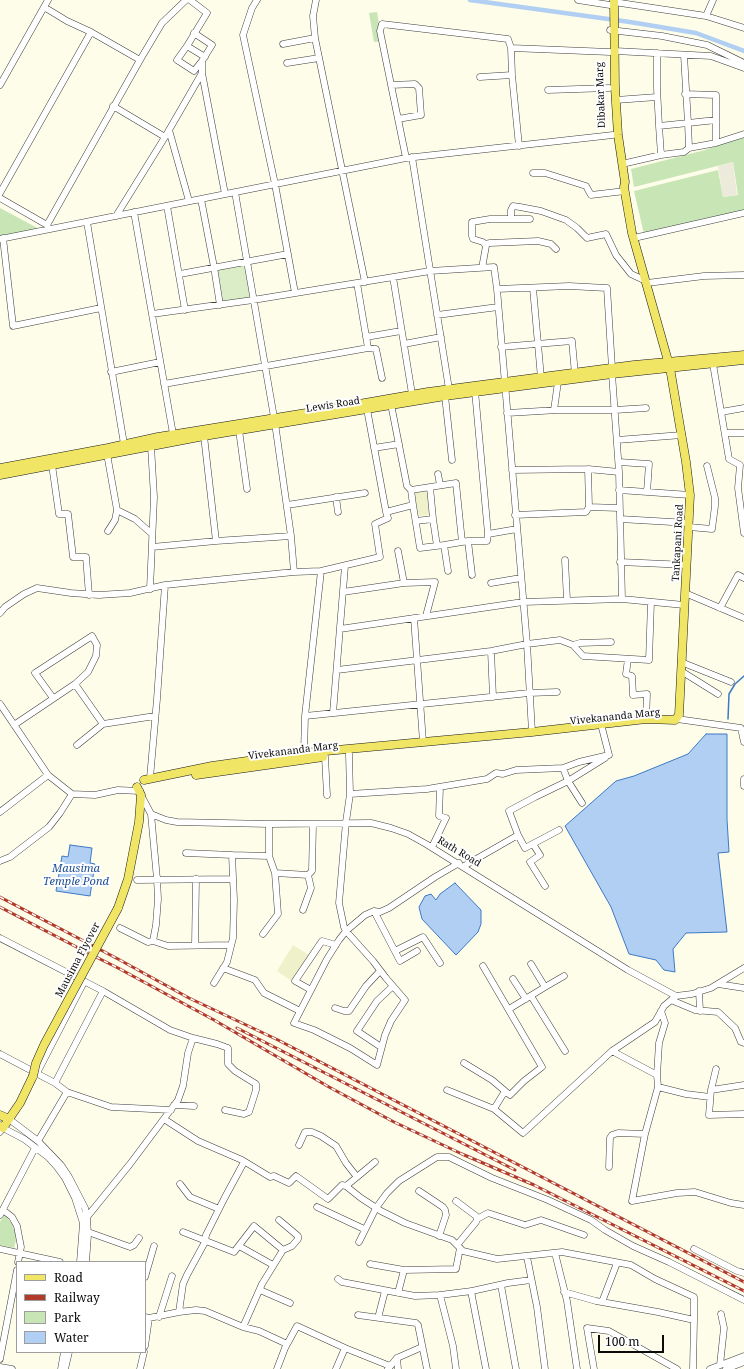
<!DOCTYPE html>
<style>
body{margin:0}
#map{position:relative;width:744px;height:1369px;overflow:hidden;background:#fefde9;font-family:"Noto Serif",serif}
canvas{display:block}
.legend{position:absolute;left:16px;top:1261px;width:130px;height:92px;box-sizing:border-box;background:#fff;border:1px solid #9d9d9d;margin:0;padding:5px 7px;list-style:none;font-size:12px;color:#0a0a0a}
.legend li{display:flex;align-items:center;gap:8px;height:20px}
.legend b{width:20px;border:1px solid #9d9d9d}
.scale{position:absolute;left:598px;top:1335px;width:66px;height:18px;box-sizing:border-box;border:2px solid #0a0a0a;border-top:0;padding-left:5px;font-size:12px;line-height:14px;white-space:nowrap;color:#0a0a0a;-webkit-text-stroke:3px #fff;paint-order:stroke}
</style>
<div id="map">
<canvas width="744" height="1369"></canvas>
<ul class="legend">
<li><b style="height:5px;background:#f1e566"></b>Road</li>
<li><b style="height:5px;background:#b13a2b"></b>Railway</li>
<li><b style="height:11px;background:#c7e5b5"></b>Park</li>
<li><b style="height:11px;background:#b1cff2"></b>Water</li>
</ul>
<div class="scale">100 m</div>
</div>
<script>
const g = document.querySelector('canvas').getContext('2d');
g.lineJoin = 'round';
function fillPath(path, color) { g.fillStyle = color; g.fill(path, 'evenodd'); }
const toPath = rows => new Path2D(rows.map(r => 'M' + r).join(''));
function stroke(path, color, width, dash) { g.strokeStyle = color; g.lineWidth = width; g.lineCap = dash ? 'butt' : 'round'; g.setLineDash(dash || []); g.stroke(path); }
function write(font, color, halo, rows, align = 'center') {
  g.font = font + ' "Noto Serif",serif'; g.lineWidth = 4; g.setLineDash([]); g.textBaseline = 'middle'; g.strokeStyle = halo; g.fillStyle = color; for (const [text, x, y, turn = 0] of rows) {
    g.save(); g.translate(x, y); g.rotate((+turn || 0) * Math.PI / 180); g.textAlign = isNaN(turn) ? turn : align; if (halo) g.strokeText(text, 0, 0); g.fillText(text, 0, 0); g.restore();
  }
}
fillPath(toPath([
 [428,489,429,515,418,516,414,492],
 [293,945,309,955,293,982,277,971]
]), '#eff1cb');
fillPath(toPath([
 [377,12,382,41,374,42,369,13],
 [744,136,744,211,706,218,644,234,634,191,718,170,723,197,738,195,733,162,634,187,631,169,705,150],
 [0,208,41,230,0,238],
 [4,1214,12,1224,15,1232,16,1240,14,1248,0,1245,0,1222]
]), '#c7e5b5');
fillPath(toPath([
 [247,261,253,300,220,305,214,267]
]), '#daedc7');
fillPath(toPath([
 [733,162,737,195,723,197,718,166]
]), '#eceada');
const water = toPath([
 [706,734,727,734,727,819,729,852,718,853,727,932,686,933,673,949,675,972,664,970,656,960,629,954,611,907,565,826,616,781,634,776,688,754,706,734],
 [70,845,92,848,90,863,95,864,90,896,56,891,62,856,68,857,70,845],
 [455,883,481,910,481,924,478,932,456,955,422,919,419,907,425,896,431,894,436,900,440,894,455,883]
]);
fillPath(water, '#b1cff2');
stroke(water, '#3c79c5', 1);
stroke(toPath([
 [728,719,729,694,735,684,744,676]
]), '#3c79c5', 1.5);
stroke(toPath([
 [470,0,630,22,696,33,744,51]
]), '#b1cff2', 4.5);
const minor = toPath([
 [190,0,207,13,187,46,205,57],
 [257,0,252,8,243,35,275,184,295,293],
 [316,0,313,16,315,38,365,282],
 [578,0,610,5],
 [614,2,706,16,744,28],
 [44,7,67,21,91,32,140,60],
 [706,16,713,0],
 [610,30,662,36,707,45,744,63],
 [194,33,212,45,202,61,202,73,225,194],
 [283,44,315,38],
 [187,46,177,60,194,71,202,61],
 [511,48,610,52],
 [615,51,711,56,744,68],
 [657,53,657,88,659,126,688,123,684,55],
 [287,63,319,58],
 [480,77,512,75],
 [0,85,48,0],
 [391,85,415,84,419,88,421,115,398,119],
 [548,90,609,88],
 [685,94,716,95,716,143],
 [616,100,657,97],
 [113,106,165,137],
 [659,126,661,155],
 [169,130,189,201],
 [689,148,688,123,716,120],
 [412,157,449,389],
 [406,158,380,31,382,24,508,39,511,48,512,75,519,146],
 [622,164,661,155,684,152,689,148,716,143,744,134],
 [533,173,545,173,586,186,591,195,625,191],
 [235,192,275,423,291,536,294,572],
 [0,193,91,32],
 [0,198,47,225],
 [201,199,214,267,220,305],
 [167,206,185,310],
 [134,212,173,434],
 [116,216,165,137,202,73],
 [511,218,511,210,513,206,520,207,541,211,566,220,577,228,587,238,606,234,616,255,631,274,646,281],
 [87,222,124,444],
 [49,229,47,225,140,60,162,23,186,0],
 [3,238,13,326,101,308],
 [634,238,744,213],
 [0,239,406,158,613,135],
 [485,244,490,243,538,241,551,244,556,249],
 [482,268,486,246,483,242,473,239,472,236,472,222,490,219,530,219],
 [180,274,288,254],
 [393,277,412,394],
 [357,283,368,348],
 [647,283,704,276,744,275],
 [533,288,541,378],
 [497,289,569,286,607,288,612,368],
 [152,314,253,300,430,271,494,267,497,289,527,644,532,732],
 [437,315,498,307],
 [366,337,401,331],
 [404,344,441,337],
 [501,347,572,341,575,374],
 [713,364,729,459,740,465,738,488,744,533],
 [111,372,160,362],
 [612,374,619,472,622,599],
 [164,384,368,348,376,349,382,378],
 [475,391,488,534],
 [445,396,452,460],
 [391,404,407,486,411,490,413,505],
 [554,410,558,382],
 [721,412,744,408],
 [507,413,558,410,615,410,646,408],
 [239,430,247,489],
 [725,433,744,433],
 [204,436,216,541],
 [617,440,682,435],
 [374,448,399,444],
 [107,454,117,510,115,520,108,531],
 [619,462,649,464,647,492],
 [52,465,59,514,68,514,73,557,86,557,89,595],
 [512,470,588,469,619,472],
 [438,474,440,485],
 [430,487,433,519],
 [411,490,456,483,462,542],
 [619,490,690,495],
 [336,497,338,512],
 [287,505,365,493],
 [589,507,619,508],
 [117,510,135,519,152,534],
 [386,512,413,505,420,548,444,545],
 [515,515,586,512,589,507,588,469],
 [620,519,689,523],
 [416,521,433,519,437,546],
 [689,527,712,529,715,506,715,498,707,466],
 [468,541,472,575],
 [152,547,216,541,291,536],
 [398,551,404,583],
 [565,560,567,600],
 [620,562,687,565],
 [321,571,380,557,375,524,388,518,386,512,367,409],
 [448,571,444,545,468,541,487,541,488,534,517,529],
 [491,583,521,578],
 [150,589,154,497,151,446],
 [343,592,404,583,435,582,426,616],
 [685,593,744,618],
 [720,608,738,575,744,578],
 [0,613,5,607,24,594,37,588,71,593,99,595,130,593,165,585],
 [414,618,423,742],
 [340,629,523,602,622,599,684,605],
 [573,645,580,643,611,642],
 [491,651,493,697],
 [628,659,626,674,632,676,633,695,647,694,646,719],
 [681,662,731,682],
 [337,670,491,651,527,644,560,640,573,645,583,656,649,660,651,602],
 [681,671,718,694],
 [53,698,35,673,92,636,97,645,96,656,88,672,75,684],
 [0,704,48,775,72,794,95,795,118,790,140,791],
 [333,713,345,566],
 [305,716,529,693,557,692],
 [677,719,741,728,744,742],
 [14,725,75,684,103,724,155,716],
 [77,745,103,724],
 [349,754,350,794,427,789,487,779,496,773,503,774,516,770,563,768,579,762,609,755,602,728],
 [325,757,327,795],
 [563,768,568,781,582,803],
 [150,778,157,699,165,585,294,572,321,571,305,716,304,753],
 [744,779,744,786],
 [350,794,346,822,339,903,344,927,346,931,373,961,386,978,405,1000,391,1021,385,1035,377,1065,350,1048,314,1030,294,1023,327,959,339,940,346,931,365,915,374,911,380,912,389,908,435,877,459,863],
 [141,795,151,814,166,820,177,822,269,824,371,823,391,828,408,834,426,844,628,970,676,996,692,994,711,988,744,968],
 [0,812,48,775],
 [518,835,525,848,559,830],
 [533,844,540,855,530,862,545,886],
 [432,847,446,818,439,816,440,787],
 [186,853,232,855],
 [269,856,275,873,308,875,312,871,313,824],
 [0,861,10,857,49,827,60,813,72,794],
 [464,866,518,835,509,811,535,797,568,781,605,758],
 [137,880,233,879],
 [303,910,311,888,308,875],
 [374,911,400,961,417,951],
 [120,928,148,942,153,941,156,925,158,899,157,879,151,814],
 [263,934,278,914,275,873],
 [0,938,103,991,170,1030,193,1038,188,1053,183,1086,178,1100,130,1164,87,1217],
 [153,941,168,946,231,945],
 [195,945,196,879],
 [395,951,423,937,440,963],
 [483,966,542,1067,524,1081,510,1095,505,1091,494,1109,523,1133,612,1051,655,1022,664,1006,676,996],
 [223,968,255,980,264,993,300,1011],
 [513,979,526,999],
 [214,983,227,962,233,938,234,900,232,855,269,856,269,824],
 [718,984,744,988],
 [545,987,564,976],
 [311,990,295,981,322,941,336,945],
 [699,991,700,1011],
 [531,996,565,1051],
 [671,1000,695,1010,718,1012,735,1028,741,1042,744,1043],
 [335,1008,344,1011,349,1011,366,986,380,971],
 [509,1009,545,987,531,964],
 [661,1011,665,1023,659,1043,657,1075,658,1087,686,1094,710,1097],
 [193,1038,217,1044,228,1048,228,1064,235,1071,256,1084,256,1090,249,1112,244,1114,225,1110],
 [381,1047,357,1031,377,1001,393,986],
 [612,1051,657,1075],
 [0,1054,55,1083,67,1092,111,1107,171,1110],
 [464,1063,492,1080,505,1091],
 [716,1069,711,1090,709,1115,744,1114],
 [37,1073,84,982],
 [55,1083,103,991],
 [658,1087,645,1134,632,1201,677,1193,695,1192,731,1203,744,1205],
 [447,1090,494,1109],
 [711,1090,744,1085],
 [174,1105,194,1106],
 [9,1119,38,1141,61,1165,69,1177,85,1208,87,1217,88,1235,86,1262],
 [164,1119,198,1141,242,1160,270,1177,274,1176,289,1183,296,1176,328,1199,342,1185,346,1186,361,1198,381,1211,405,1223,452,1240,463,1251,497,1259,562,1252,631,1265,655,1279,694,1297,694,1320],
 [0,1132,3,1128,24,1139,48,1157,57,1167,65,1178,75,1198,83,1223,80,1262],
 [38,1141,67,1092],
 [299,1145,305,1132,312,1132,321,1136,336,1146,346,1163,357,1177,346,1186],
 [609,1167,610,1138,612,1135,618,1133,645,1134],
 [357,1177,375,1162],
 [180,1184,190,1197,219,1209],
 [419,1191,443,1207,445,1210,446,1215,439,1236],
 [456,1201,476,1216,477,1219,476,1222,457,1245],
 [317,1207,364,1229],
 [3,1210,12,1217,17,1226,21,1247,18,1262],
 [0,1215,35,1148],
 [477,1219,488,1213,525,1225,541,1220,584,1235],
 [279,1220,298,1236,298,1239,292,1246,283,1250],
 [183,1232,234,1252,254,1226,283,1250,262,1284,243,1327],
 [84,1233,88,1232,130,1247,134,1245,139,1238],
 [359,1242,376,1208,387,1193,399,1181,437,1157,449,1157,492,1178,548,1200,591,1220,605,1230,633,1246,669,1262,744,1300],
 [239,1246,273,1265],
 [0,1249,60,1262],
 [694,1249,737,1271,744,1273],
 [555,1253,567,1301,577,1369],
 [527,1257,537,1307,545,1369],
 [370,1264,404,1270,456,1269,460,1248],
 [145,1277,154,1246],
 [338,1279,342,1282,415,1296,440,1295],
 [501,1285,516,1369],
 [260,1290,290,1303],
 [471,1291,486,1369],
 [564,1292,596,1301,658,1312,694,1320,693,1369],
 [398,1293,404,1270],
 [602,1302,617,1263],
 [179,1312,183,1284,187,1275,205,1242,206,1235,224,1199,244,1162],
 [358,1315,416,1323,418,1325,427,1369],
 [145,1317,149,1318,179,1312,196,1310,205,1311,243,1327,259,1331,287,1344],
 [159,1317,172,1276],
 [378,1318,385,1291],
 [145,1346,149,1318],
 [397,1358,422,1347],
 [0,1359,17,1270],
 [720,1365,724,1328,721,1314],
 [0,1367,12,1369],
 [61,1369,64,1352],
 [65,1369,69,1352],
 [140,1369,144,1352],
 [277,1369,285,1348,297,1326,345,1348],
 [336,1369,345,1348,390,1366],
 [388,1369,397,1358,398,1369],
 [456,1369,453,1346,440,1295,472,1291,508,1283,531,1280],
 [594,1369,587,1328,609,1331,677,1369],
 [710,1369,744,1356],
 [726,1369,744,1362]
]);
const major = toPath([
 [614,0,615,87,618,135,625,182,624,187,632,233,670,368,686,462,690,495,679,715,675,720],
 [0,468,108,448,158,437,325,410,428,392,634,365,744,355],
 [0,475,204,436,445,396,612,374,744,360],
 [196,775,323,757],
 [144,780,212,766,304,753,532,732,646,719,675,720],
 [118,908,128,879,139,822,141,795,137,787],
 [0,1115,9,1119],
 [0,1126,3,1128,9,1119,20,1103,33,1076]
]);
stroke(minor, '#3d3d3d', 7);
stroke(major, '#1b1b1b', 9);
stroke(minor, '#fff', 6);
stroke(major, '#f1e566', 8);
const rail = toPath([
 [0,897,118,959,189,998,278,1040,744,1282],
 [0,907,90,954,118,968,214,1020,329,1087,394,1122,462,1154,534,1185,744,1291],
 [237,1028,515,1170]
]);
stroke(rail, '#b13a2b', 3);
stroke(rail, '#fff', 1.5, [4.5]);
const majorBridge = toPath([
 [33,1076,36,1063,44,1045,118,908]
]);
stroke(majorBridge, '#1b1b1b', 9, []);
stroke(majorBridge, '#f1e566', 8);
write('10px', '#0a0a0a', '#fff', [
 ["Dibakar Marg",601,95,-92],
 ["Lewis Road",333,405,-9],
 ["Tankapani Road",678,543,-87],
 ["Vivekananda Marg",615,717,-6],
 ["Vivekananda Marg",293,751,-7],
 ["Rath Road",459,852,31],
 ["Mausima Flyover",78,960,-62]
]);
write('italic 11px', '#1c4d93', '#fff', [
 ["Mausima",76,869],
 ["Temple Pond",76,882]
]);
</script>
